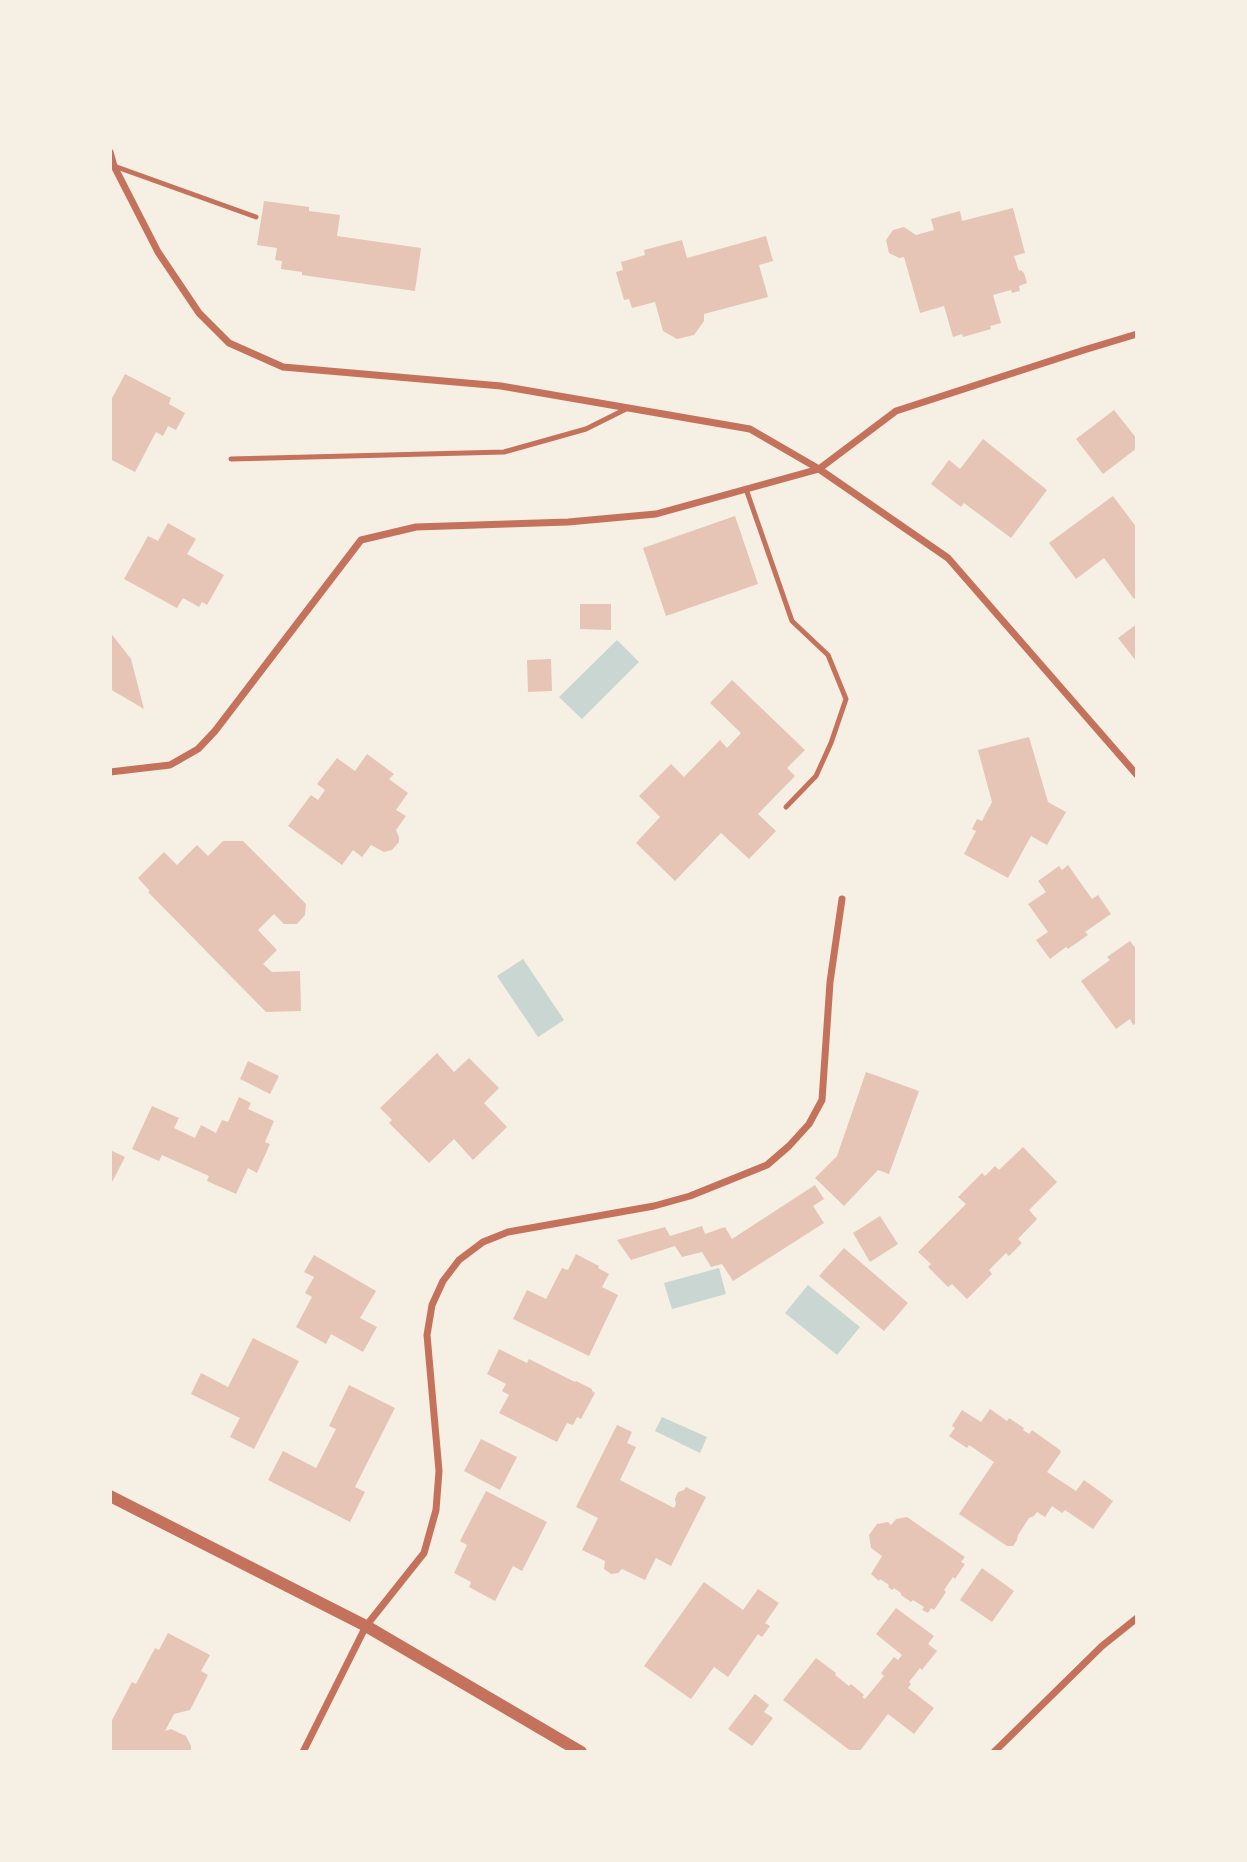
<!DOCTYPE html>
<style>
body{margin:0}
#map{position:relative;width:1247px;height:1862px;overflow:hidden;background:#f6efe4;font-family:"Archivo Narrow",sans-serif}
canvas{display:block}
.frame{position:absolute;inset:0;border:112px solid #f6efe4;pointer-events:none}
</style>
<div id="map">
<canvas width="1247" height="1862"></canvas>
<div class="frame"></div>
</div>
<script>
const g = document.querySelector('canvas').getContext('2d');
g.lineJoin = 'round';
function fillPath(path, color) { g.fillStyle = color; g.fill(path, 'evenodd'); }
const toPath = rows => new Path2D(rows.map(r => 'M' + r).join(''));
function stroke(path, color, width, dash) { g.strokeStyle = color; g.lineWidth = width; g.lineCap = dash ? 'butt' : 'round'; g.setLineDash(dash || []); g.stroke(path); }
fillPath(toPath([
 [617,640,639,662,582,719,559,697],
 [523,959,564,1020,538,1037,497,976],
 [719,1268,726,1294,672,1309,664,1283],
 [808,1285,860,1327,837,1355,785,1313],
 [662,1417,707,1437,700,1453,655,1431]
]), '#c9d6d2');
fillPath(toPath([
 [264,201,309,207,309,211,340,215,337,236,421,248,415,291,302,275,302,272,281,269,282,261,275,260,277,248,257,245],
 [1013,208,1025,253,1014,256,1019,271,1021,270,1024,273,1027,283,1019,286,1020,291,1012,293,1011,290,993,295,1001,323,990,326,991,329,963,337,962,334,953,337,944,306,920,313,904,257,899,258,889,253,886,240,893,230,904,227,916,235,934,230,931,219,960,211,962,221],
 [766,236,773,261,759,265,768,297,704,314,704,321,694,335,677,339,663,331,655,302,632,308,629,299,624,300,616,272,623,270,621,262,645,255,644,250,682,240,687,258],
 [125,374,171,398,169,404,185,413,176,430,168,426,163,436,156,432,135,472,110,459,110,402],
 [1114,410,1137,439,1137,448,1103,474,1076,439],
 [983,439,1047,490,1011,538,964,503,961,507,931,484,949,460,960,469],
 [1113,496,1137,528,1137,597,1134,599,1104,558,1076,579,1049,543],
 [735,516,758,584,666,616,643,548],
 [168,523,196,539,187,554,224,575,207,605,202,602,199,607,183,598,177,608,124,579,148,536,158,541],
 [580,604,611,604,611,630,580,629],
 [1137,624,1137,662,1118,638],
 [110,632,131,659,144,709,110,689],
 [551,659,552,691,528,692,527,660],
 [732,680,805,750,787,768,795,776,758,814,776,831,749,859,721,833,675,881,636,843,660,817,639,796,671,764,684,777,720,740,727,748,741,733,710,703],
 [1029,737,1048,802,1066,812,1047,845,1031,836,1008,878,964,854,976,831,972,829,977,819,982,821,992,802,978,750],
 [367,754,394,774,389,779,408,793,396,810,406,816,396,830,399,837,399,842,392,850,384,852,371,845,362,857,353,850,342,865,288,826,311,795,318,800,325,790,317,784,337,758,355,771],
 [223,841,243,841,306,904,305,915,297,924,284,924,274,914,258,930,277,950,263,964,272,972,300,971,301,1011,266,1012,148,892,150,891,138,878,164,852,177,865,197,845,208,856],
 [1068,865,1092,899,1098,895,1111,914,1085,932,1088,935,1068,949,1066,947,1050,959,1036,940,1048,932,1028,904,1046,892,1038,881,1059,866,1062,870],
 [1130,941,1137,950,1137,1023,1133,1025,1130,1019,1116,1029,1081,981,1110,960,1107,957],
 [437,1053,454,1072,469,1058,499,1088,484,1103,507,1127,473,1160,454,1139,429,1163,389,1123,392,1120,380,1108],
 [248,1061,279,1076,270,1094,240,1079],
 [866,1072,919,1091,889,1174,878,1170,844,1206,815,1178,837,1156],
 [239,1097,251,1103,248,1109,274,1121,265,1142,270,1144,257,1173,248,1168,236,1194,207,1181,209,1176,162,1155,159,1161,132,1149,152,1106,179,1118,174,1128,195,1138,201,1125,216,1133,222,1120,228,1122],
 [1023,1147,1057,1182,1029,1210,1037,1219,1018,1239,1022,1243,1009,1256,1006,1253,989,1270,992,1274,967,1299,952,1284,948,1287,928,1267,931,1264,918,1252,966,1204,958,1197,982,1173,985,1176,995,1166,999,1170],
 [110,1150,125,1157,110,1186],
 [815,1185,824,1199,813,1206,824,1223,733,1281,722,1264,711,1267,702,1252,682,1257,675,1246,631,1260,617,1240,665,1227,670,1236,702,1226,705,1234,725,1227,732,1239],
 [880,1216,898,1244,870,1262,853,1233],
 [844,1248,908,1303,884,1331,819,1276],
 [576,1254,599,1266,598,1268,609,1274,602,1287,618,1295,589,1356,513,1319,527,1290,546,1299,562,1268,568,1270],
 [314,1255,376,1291,360,1318,377,1327,363,1352,331,1334,326,1344,296,1327,312,1297,305,1293,314,1277,304,1272],
 [253,1338,299,1361,254,1449,230,1437,240,1418,191,1394,201,1373,228,1387],
 [499,1349,527,1363,529,1359,575,1382,576,1381,592,1389,592,1391,595,1393,581,1419,577,1417,573,1425,567,1423,557,1442,499,1413,509,1395,502,1391,506,1384,487,1374],
 [349,1385,395,1408,355,1487,365,1492,350,1522,268,1480,283,1451,316,1468,336,1429,329,1426],
 [990,1409,1007,1421,1009,1418,1024,1428,1023,1430,1029,1434,1032,1430,1060,1450,1061,1452,1047,1472,1076,1491,1084,1480,1113,1501,1093,1529,1065,1510,1062,1513,1052,1506,1045,1517,1037,1512,1034,1516,1029,1518,1018,1535,1017,1540,1013,1546,1007,1546,959,1514,994,1462,969,1445,967,1448,949,1436,955,1428,952,1426,962,1410,981,1422],
 [617,1425,632,1432,627,1443,636,1447,620,1480,674,1508,676,1504,675,1499,678,1492,684,1490,686,1487,706,1497,671,1566,656,1558,645,1580,622,1569,618,1573,611,1574,604,1569,605,1561,582,1550,598,1518,576,1507],
 [481,1439,517,1457,500,1490,464,1471],
 [486,1491,547,1522,522,1571,513,1566,495,1601,469,1587,471,1582,454,1573,467,1545,460,1541],
 [907,1517,965,1557,961,1562,965,1564,955,1579,953,1577,944,1590,946,1592,934,1610,931,1608,928,1613,922,1610,924,1607,913,1600,911,1602,901,1595,901,1593,894,1588,892,1590,888,1587,889,1585,880,1579,879,1581,871,1574,882,1556,871,1548,869,1535,877,1524,888,1522,891,1525,896,1519],
 [982,1568,1014,1591,992,1622,960,1600],
 [704,1582,743,1610,758,1589,779,1603,765,1623,770,1626,762,1637,758,1634,728,1677,714,1667,691,1699,644,1666],
 [896,1608,934,1636,928,1644,937,1651,922,1670,920,1668,909,1682,911,1684,908,1688,934,1708,914,1734,888,1714,859,1752,852,1752,783,1700,816,1658,836,1673,835,1675,849,1686,851,1684,864,1695,862,1697,865,1699,884,1676,881,1673,894,1657,898,1660,902,1655,876,1634],
 [168,1633,210,1655,201,1671,208,1675,190,1710,174,1714,165,1731,171,1729,186,1736,191,1746,191,1752,110,1752,110,1724,132,1682,136,1684,155,1648,159,1650],
 [755,1694,769,1705,764,1712,773,1718,752,1746,728,1729]
]), '#e6c5b7');
stroke(toPath([
 [114,166,256,217],
 [231,459,504,452,586,429,628,408],
 [746,489,792,621,828,655,846,699,831,743,816,776,786,807]
]), '#c5725c', 5);
stroke(toPath([
 [110,152,114,166,158,252,199,313,229,343,283,367,501,386,750,429,819,469,896,411,1084,350,1137,334],
 [110,772,170,765,198,749,215,731,361,540,416,527,568,522,656,514,819,469,948,558,1137,775],
 [303,1752,366,1626,424,1553,436,1510,439,1471,427,1335,432,1305,443,1281,459,1260,483,1242,508,1232,654,1206,690,1196,767,1165,789,1146,809,1124,822,1100,830,982,842,899],
 [994,1752,1102,1646,1137,1618]
]), '#c5725c', 7);
stroke(toPath([
 [110,1496,366,1626,581,1752]
]), '#c5725c', 12);
</script>
